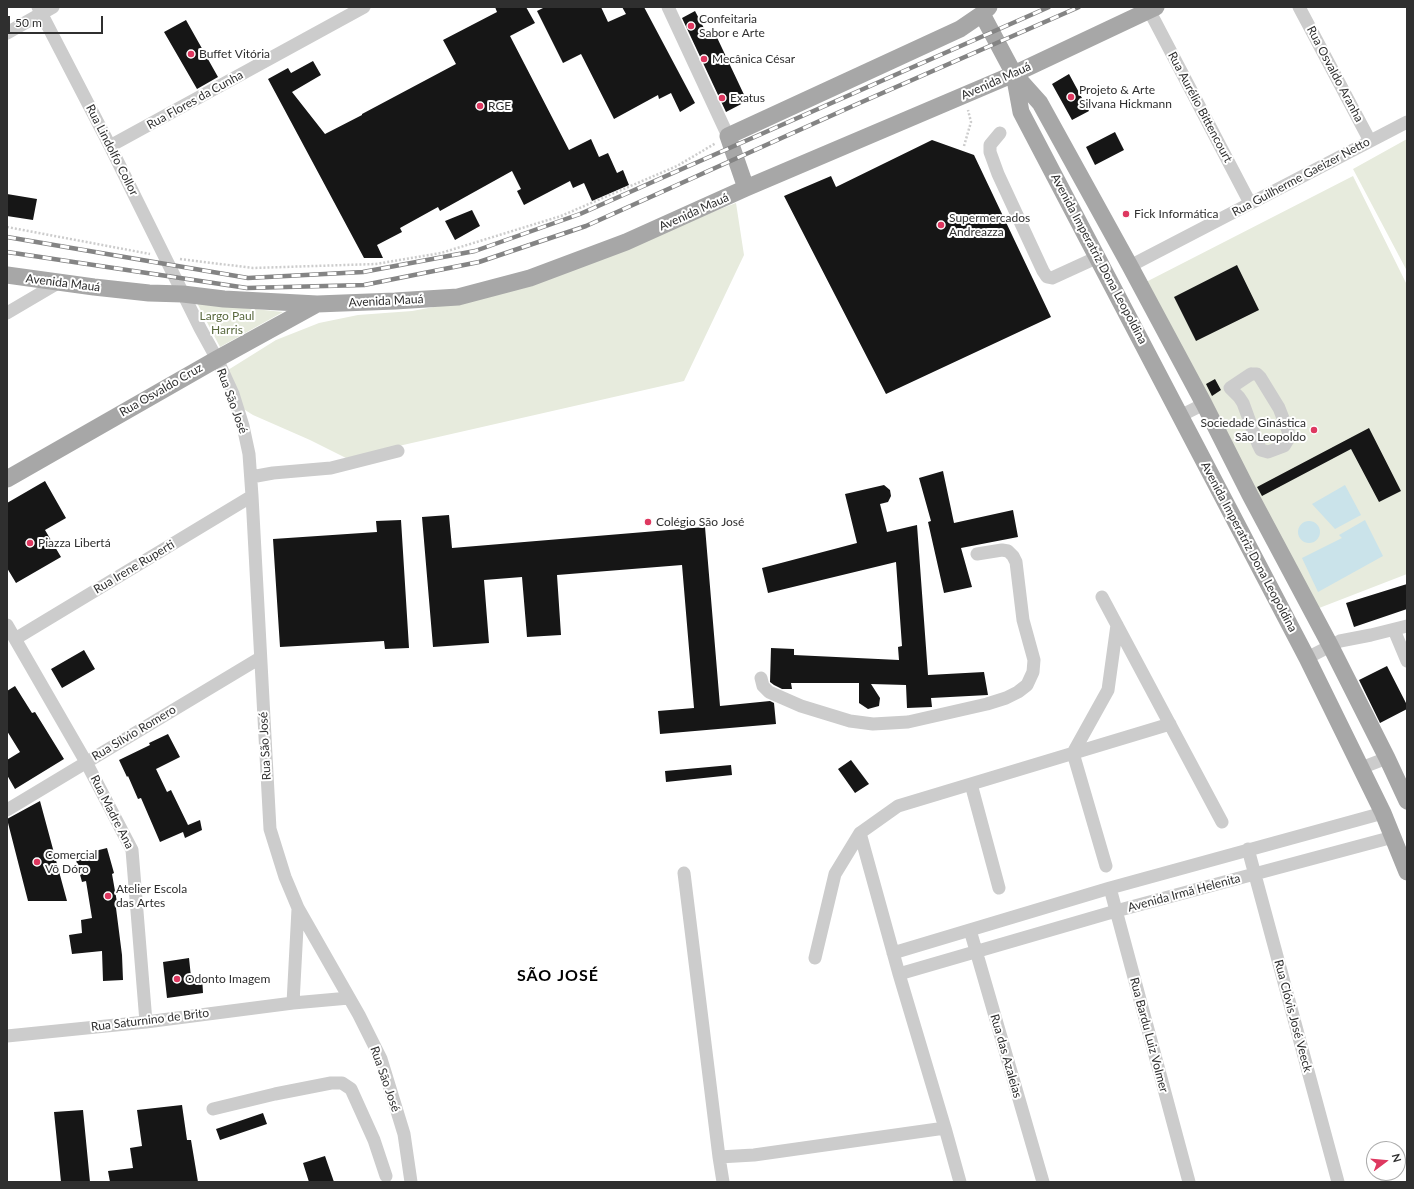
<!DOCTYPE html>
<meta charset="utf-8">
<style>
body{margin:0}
#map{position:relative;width:1414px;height:1189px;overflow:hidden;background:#fff;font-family:Lato,sans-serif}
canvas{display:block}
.frame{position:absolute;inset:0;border:8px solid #2f2f2f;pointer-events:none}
.north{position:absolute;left:1366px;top:1141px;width:40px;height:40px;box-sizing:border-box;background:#fff;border:1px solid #acacac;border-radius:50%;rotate:74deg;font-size:11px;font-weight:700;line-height:16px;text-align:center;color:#2f2f2f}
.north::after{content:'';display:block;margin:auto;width:14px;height:18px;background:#de3860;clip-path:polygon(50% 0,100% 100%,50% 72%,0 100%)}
.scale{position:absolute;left:8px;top:16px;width:95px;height:18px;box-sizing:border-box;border:2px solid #2f2f2f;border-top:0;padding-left:5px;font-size:12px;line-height:14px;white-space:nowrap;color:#2f2f2f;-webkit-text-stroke:3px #fff;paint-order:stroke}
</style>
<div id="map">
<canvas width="1414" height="1189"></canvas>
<div class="frame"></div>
<div class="north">N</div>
<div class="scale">50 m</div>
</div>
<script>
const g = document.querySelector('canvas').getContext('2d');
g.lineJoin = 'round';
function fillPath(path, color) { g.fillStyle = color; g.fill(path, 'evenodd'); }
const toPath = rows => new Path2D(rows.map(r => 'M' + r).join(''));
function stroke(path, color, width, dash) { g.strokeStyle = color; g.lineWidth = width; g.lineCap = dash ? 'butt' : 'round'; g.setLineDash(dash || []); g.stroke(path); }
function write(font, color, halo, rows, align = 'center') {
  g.font = font + ' Lato,sans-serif'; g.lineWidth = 4; g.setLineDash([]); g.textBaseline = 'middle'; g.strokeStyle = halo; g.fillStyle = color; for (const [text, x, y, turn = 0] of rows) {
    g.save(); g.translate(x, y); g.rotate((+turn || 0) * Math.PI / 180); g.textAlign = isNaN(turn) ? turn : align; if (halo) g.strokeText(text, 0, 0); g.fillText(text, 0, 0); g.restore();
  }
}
fillPath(toPath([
 [1407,139,1407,271,1353,169],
 [1353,176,1407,285,1407,574,1314,610,1146,282],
 [736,203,744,255,684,381,346,458,310,440,253,415,237,405,228,370,276,340,319,323,358,315,412,311,456,303,558,271],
 [197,303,283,312,220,347]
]), '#e7ebdd');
fillPath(toPath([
 [1345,485,1361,515,1335,529,1312,504],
 [1365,520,1383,556,1318,592,1302,558,1342,538,1339,535],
 '1298 532a11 11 0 1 1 22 0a11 11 0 1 1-22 0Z'
]), '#cae3ea');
fillPath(toPath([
 [495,7,526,7,535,23,510,36,569,150,591,139,599,157,608,153,617,173,623,170,629,185,592,201,584,183,573,188,570,181,524,205,517,191,521,189,512,171,440,211,438,207,400,228,402,232,377,245,383,258,364,258,268,79,288,68,291,73,313,61,321,75,292,92,325,134,362,115,362,114,456,64,443,40,497,12],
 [545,7,601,7,608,22,626,14,622,7,644,7,695,103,680,112,671,93,659,99,658,95,614,119,581,54,563,63,537,11],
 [695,11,706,32,713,29,747,101,726,112,682,18],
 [186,20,218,77,197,89,164,32],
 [1069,74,1089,111,1072,120,1052,84],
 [1115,132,1124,150,1095,165,1086,147],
 [932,140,974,155,1051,317,886,394,784,196,831,176,836,187],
 [7,194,37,199,33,220,7,216],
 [472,210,480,226,455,240,445,221],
 [1237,265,1259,310,1196,341,1174,297],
 [1215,379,1221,390,1212,396,1206,384],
 [1369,428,1401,491,1379,502,1351,449,1262,496,1257,487],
 [943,471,954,523,1013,510,1018,537,961,548,972,587,944,593,928,522,931,521,919,478],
 [45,481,66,518,45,530,61,557,16,583,7,568,7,503],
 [884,485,890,490,891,496,888,502,880,504,887,532,917,525,928,675,984,672,988,695,931,698,932,707,907,708,906,685,871,684,880,698,879,706,868,709,859,703,859,683,791,683,792,689,782,689,774,685,770,682,771,648,794,649,794,655,899,660,898,647,902,646,896,562,768,593,762,568,857,543,845,494],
 [449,515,452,548,705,527,720,706,770,701,774,703,776,724,660,734,658,711,694,708,682,565,557,575,561,635,527,637,522,577,484,580,489,643,433,647,422,517],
 [401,520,409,648,385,649,384,641,280,647,273,539,377,532,376,521],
 [1407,584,1407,609,1354,627,1346,603],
 [84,650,95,669,62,688,51,669],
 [1387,666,1407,705,1407,709,1380,723,1359,680],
 [15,686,32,713,35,712,64,759,15,789,7,775,7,760,20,752,7,731,7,691],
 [168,734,180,757,156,769,167,792,171,790,188,825,200,820,202,830,185,838,183,832,160,842,141,798,138,799,128,776,127,777,119,760,150,745,149,743],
 [851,760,869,784,855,793,838,769],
 [731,765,732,775,666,782,665,771],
 [40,801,67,901,28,901,7,819],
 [107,848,114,873,112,874,118,908,116,908,122,955,123,980,103,981,102,951,72,954,69,935,82,933,81,920,92,918,86,881,82,882,75,856],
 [189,958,191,977,202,976,203,993,167,998,163,962],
 [182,1105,187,1140,191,1140,198,1182,110,1182,108,1171,133,1168,130,1148,142,1146,137,1110],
 [83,1110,90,1182,61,1182,54,1112],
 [263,1113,267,1124,220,1140,216,1129],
 [325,1156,334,1182,309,1182,303,1163]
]), '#161616');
stroke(toPath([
 [964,146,971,122,968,110],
 [7,227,150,254],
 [180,259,253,268,376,264,441,253,561,216,677,166,716,143]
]), '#ccc', 2.5, [2, 2]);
stroke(toPath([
 [38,7,110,146,200,328,217,359,233,394,243,426,249,454,252,496,270,829,285,877,298,908,359,1015,381,1059,404,1134,411,1182],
 [668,7,728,136],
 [1299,7,1370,141],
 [1149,10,1250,203],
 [7,33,53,7],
 [1000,133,990,145,990,152,998,174,1043,271,1047,277,1052,278,1098,257],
 [110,146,364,7],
 [1130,266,1407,122],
 [7,313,58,283],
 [1251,374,1257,374,1260,377,1279,408,1288,431,1289,438,1284,446,1268,452,1261,450,1258,444,1243,403,1239,397,1230,388,1251,374],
 [1180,416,1204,404],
 [251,477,273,473,331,468,398,451],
 [1102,597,1222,822],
 [7,625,86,762,132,850,146,1022],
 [1394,630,1407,661],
 [15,639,252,496],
 [1307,658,1340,641,1371,635,1407,626],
 [761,678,763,686,769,692,801,706,850,721,873,724,908,722,987,704,1006,698,1018,692,1027,685,1033,672,1034,660,1023,620,1016,562,1013,556,1008,551,1002,550,977,554],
 [1361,768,1387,758],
 [971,784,999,888],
 [7,810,260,658],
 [1248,849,1338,1182],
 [1106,866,1073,753,1108,690,1117,625],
 [684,873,719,1157,754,1155,945,1128,899,974,860,833],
 [1110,888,1189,1182],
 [970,930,1043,1182],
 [893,953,1110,888,1383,813],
 [815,958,835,874,860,833,898,806,1170,724],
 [899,974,1116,911,1393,837],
 [293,1003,298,909],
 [7,1036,146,1022,293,1003,349,998],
 [213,1109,275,1094,331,1083,342,1083,351,1089,374,1140,386,1176],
 [945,1128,960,1182],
 [719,1157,723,1182]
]), '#ccc', 13);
stroke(toPath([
 [982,14,1014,74,1040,103,1130,266,1204,404,1250,495,1330,645,1387,758,1407,801],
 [1014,74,1021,112,1307,658,1383,813,1407,872],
 [746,188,728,136,960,29,982,14,989,7],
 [7,275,94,287,149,293,183,294,224,299,317,304,395,301,458,297,530,278,626,242,746,188,1014,74,1156,7],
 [7,479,217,359,317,304]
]), '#a7a7a7', 17);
const rail = toPath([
 [7,237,248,278,363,272,475,251,580,214,1049,7],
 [7,252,247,288,364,285,479,262,586,226,855,105,1079,7]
]);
stroke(rail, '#848484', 4.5);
stroke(rail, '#fff', 3, [9]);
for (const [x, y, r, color] of [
 [691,26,4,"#de3860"],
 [191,54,4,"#de3860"],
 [704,59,4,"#de3860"],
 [1071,97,4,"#de3860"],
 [722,98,4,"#de3860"],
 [480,106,4,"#de3860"],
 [1126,214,4,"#de3860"],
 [941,225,4,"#de3860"],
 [1314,430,4,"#de3860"],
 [648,522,4,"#de3860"],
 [30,543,4,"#de3860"],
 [37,862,4,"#de3860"],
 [108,896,4,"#de3860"],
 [177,979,4,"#de3860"]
]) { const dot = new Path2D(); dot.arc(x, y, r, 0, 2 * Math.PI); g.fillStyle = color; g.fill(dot); stroke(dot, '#fff', 1.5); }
write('12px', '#2f2f2f', '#fff', [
 ["Confeitaria",699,19],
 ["Sabor e Arte",699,33],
 ["Buffet Vitória",199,54],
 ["Mecânica César",712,59],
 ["Projeto & Arte",1079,90],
 ["Silvana Hickmann",1079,104],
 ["Exatus",730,98],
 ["RGE",488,106],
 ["Fick Informática",1134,214],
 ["Supermercados",949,218],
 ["Andreazza",949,232],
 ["Sociedade Ginástica",1306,423,"right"],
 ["São Leopoldo",1306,437,"right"],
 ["Colégio São José",656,522],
 ["Piazza Libertá",38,543],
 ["Comercial",45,855],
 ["Vô Dóro",45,869],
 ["Atelier Escola",116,889],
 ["das Artes",116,903],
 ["Odonto Imagem",185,979]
], 'left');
write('12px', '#2f2f2f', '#fff', [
 ["Rua Osvaldo Aranha",1335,74,62],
 ["Avenida Mauá",996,81,-24],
 ["Rua Flores da Cunha",195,100,-29],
 ["Rua Aurélio Bittencourt",1200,107,62],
 ["Rua Lindolfo Collor",112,150,63],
 ["Rua Guilherme Gaeizer Netto",1301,177,-28],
 ["Avenida Mauá",694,212,-24],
 ["Avenida Imperatriz Dona Leopoldina",1099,259,62],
 ["Avenida Mauá",63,283,7],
 ["Avenida Mauá",386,301,-3],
 ["Rua Osvaldo Cruz",161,390,-30],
 ["Rua São José",232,401,70],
 ["Avenida Imperatriz Dona Leopoldina",1249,547,62],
 ["Rua Irene Ruperti",134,567,-31],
 ["Rua Sílvio Romero",134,733,-31],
 ["Rua São José",265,746,-93],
 ["Rua Madre Ana",112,812,63],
 ["Avenida Irmã Helenita",1184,893,-15],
 ["Rua Clóvis José Veeck",1293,1016,75],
 ["Rua Saturnino de Brito",150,1020,-7],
 ["Rua Bardu Luiz Volmer",1149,1035,75],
 ["Rua das Azaleias",1006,1056,74],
 ["Rua São José",385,1079,71]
]);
write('12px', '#59693e', '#fff', [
 ["Largo Paul",227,316],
 ["Harris",227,330]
]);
g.letterSpacing = '1px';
write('bold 16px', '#000', '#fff', [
 ["SÃO JOSÉ",558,976]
]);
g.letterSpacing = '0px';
</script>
